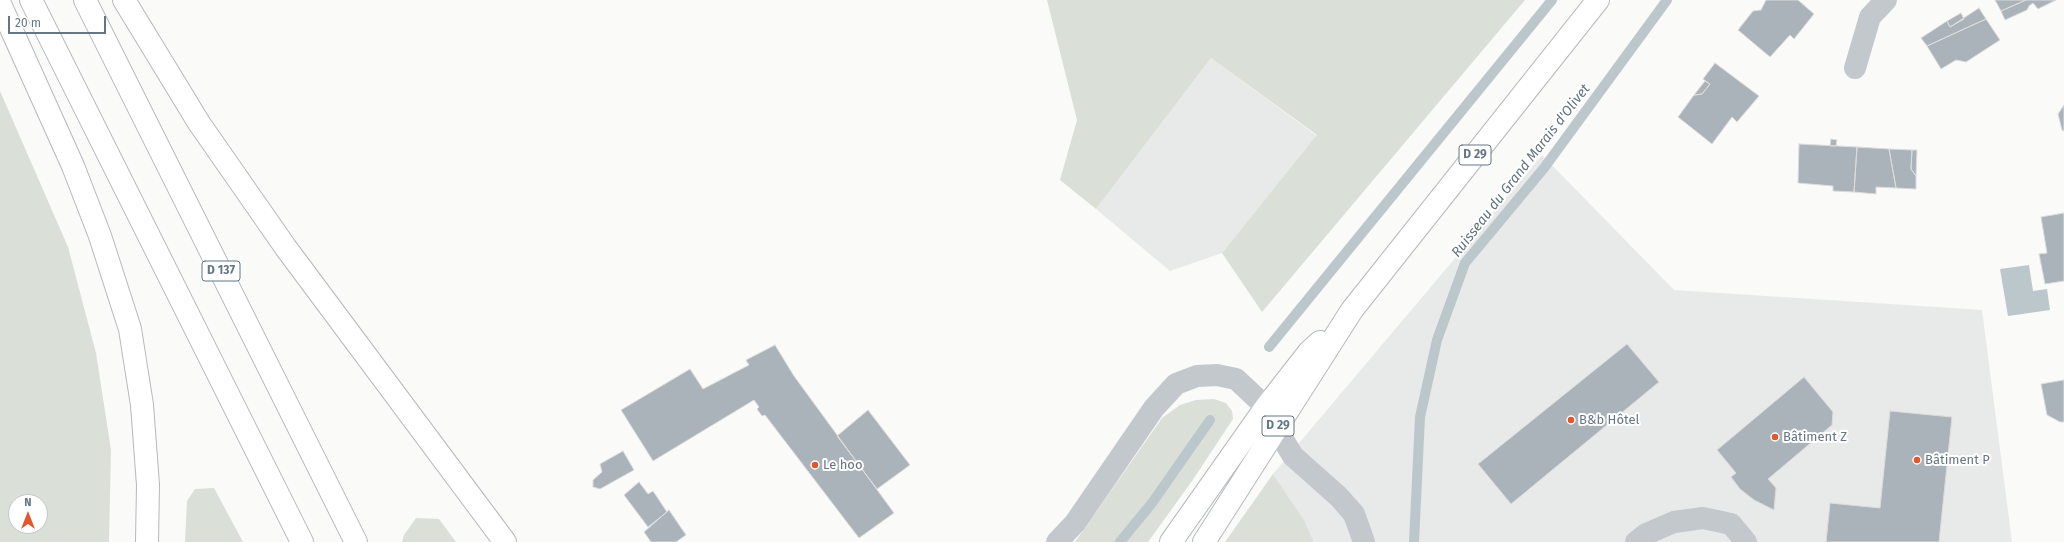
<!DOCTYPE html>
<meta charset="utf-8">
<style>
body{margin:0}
#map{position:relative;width:2064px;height:542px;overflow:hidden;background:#fafaf8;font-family:"Fira Sans",sans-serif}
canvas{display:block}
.north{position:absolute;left:8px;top:494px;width:40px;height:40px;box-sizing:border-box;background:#fff;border:1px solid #c1c8cd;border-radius:50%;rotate:0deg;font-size:11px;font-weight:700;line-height:16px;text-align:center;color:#657683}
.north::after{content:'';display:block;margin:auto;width:14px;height:18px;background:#e4572e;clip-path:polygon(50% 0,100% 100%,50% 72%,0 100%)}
.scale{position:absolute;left:8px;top:16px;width:98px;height:18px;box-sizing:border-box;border:2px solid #657683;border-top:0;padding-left:5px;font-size:12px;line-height:14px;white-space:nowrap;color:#657683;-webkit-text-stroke:3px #fff;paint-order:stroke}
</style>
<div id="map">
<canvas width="2064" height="542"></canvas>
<div class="north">N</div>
<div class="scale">20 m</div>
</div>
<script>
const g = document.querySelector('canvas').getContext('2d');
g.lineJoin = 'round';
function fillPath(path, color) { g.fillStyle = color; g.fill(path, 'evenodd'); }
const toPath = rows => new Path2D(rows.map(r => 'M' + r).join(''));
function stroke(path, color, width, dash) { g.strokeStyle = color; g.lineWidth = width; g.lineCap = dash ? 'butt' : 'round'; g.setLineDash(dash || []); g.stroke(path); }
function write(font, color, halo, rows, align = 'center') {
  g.font = font + ' "Fira Sans",sans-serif'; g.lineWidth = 4; g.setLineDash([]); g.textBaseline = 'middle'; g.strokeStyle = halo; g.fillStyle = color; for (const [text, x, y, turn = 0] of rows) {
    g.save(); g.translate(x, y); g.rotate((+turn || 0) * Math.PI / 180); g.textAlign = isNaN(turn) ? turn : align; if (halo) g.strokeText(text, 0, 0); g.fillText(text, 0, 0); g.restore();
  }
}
fillPath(toPath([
 [1211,58,1317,136,1222,253,1170,271,1096,209],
 [1542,155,1674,290,1982,310,2012,542,1314,542,1304,520,1273,474]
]), '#e8e9e9');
fillPath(toPath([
 [1047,0,1525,0,1262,312,1222,253,1317,135,1211,58,1096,209,1060,180,1077,120],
 [0,91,68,247,96,353,111,450,109,542,0,542],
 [16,502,40,502,40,526,16,526],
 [1214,399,1226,403,1232,411,1233,419,1192,481,1148,542,1075,542,1162,418,1180,405,1196,400],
 [1273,474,1304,520,1314,542,1225,542],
 [214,488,243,542,185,542,187,501,195,489],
 [416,518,439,519,456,542,402,542,404,535]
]), '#dadfd7');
fillPath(toPath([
 [2029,265,2033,291,2047,289,2050,310,2008,316,2000,269]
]), '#bbc7cb');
stroke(toPath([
 [1269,347,1552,0],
 [1120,542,1152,503,1210,420],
 [1414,542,1420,417,1437,340,1465,263,1544,168,1667,0]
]), '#bbc7cb', 10);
const building = toPath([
 [1766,0,1798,0,1814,14,1794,39,1790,35,1770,57,1738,30,1753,11,1761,10,1766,0],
 [1995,0,2026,0,2001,11,1995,0],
 [2026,0,2056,0,2038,9,2033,3,2029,6,2027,10,2005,20,2001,11,2026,0],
 [1979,8,1986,19,1927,46,1921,38,1947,21,1950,27,1979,8],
 [1961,13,1964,19,1950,27,1947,21,1961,13],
 [1986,19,2000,40,1966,62,1956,60,1941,69,1927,46,1986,19],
 [1715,63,1759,96,1737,122,1732,117,1712,144,1678,117,1694,95,1702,94,1710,84,1703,79,1715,63],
 [1705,81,1710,84,1702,94,1694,95,1705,81],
 [2064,105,2064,131,2062,130,2058,114,2064,105],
 [1831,139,1837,140,1836,146,1830,146,1831,139],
 [1799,144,1857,147,1854,192,1833,191,1833,186,1798,183,1799,144],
 [1857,147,1889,149,1896,188,1876,187,1876,194,1854,192,1857,147],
 [1889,149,1912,150,1911,169,1916,176,1916,189,1896,188,1889,149],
 [1912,150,1917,150,1916,176,1911,169,1912,150],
 [2064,213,2064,281,2045,284,2039,254,2047,253,2041,217,2064,213],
 [1627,344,1659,382,1511,504,1478,464,1627,344],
 [775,345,794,376,894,513,859,538,765,415,762,416,757,409,759,407,754,400,653,461,621,410,690,369,703,389,749,365,746,360,775,345],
 [1804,377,1833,412,1832,425,1768,479,1776,488,1774,510,1754,500,1740,489,1731,477,1736,473,1717,450,1804,377],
 [2064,380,2064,422,2060,422,2047,415,2041,384,2064,380],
 [868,410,910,465,877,489,837,436,868,410],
 [1890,411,1952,417,1939,542,1826,542,1830,503,1880,508,1890,411],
 [623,451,634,470,600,489,593,487,593,480,602,472,600,464,623,451],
 [639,482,648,494,653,491,667,512,648,527,624,495,639,482],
 [669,510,686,535,676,542,651,542,644,532,669,510]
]);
fillPath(building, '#aab3b9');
stroke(building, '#dcdcda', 1);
const primary = toPath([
 [1171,542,1266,407,1309,352,1320,342],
 [1204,542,1352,310,1598,0]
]);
const trunk = toPath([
 [31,0,302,542],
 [85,0,356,542],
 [124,0,199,123,286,248,505,542],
 [0,4,73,166,100,236,130,329,142,405,148,485,147,542]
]);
stroke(primary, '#b5babe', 24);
stroke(trunk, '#b4b9bd', 24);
stroke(toPath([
 [1855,68,1870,17,1886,0],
 [1057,542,1075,523,1154,408,1176,384,1197,376,1217,375,1236,379,1266,407],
 [1636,542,1646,534,1674,522,1703,518,1731,524,1746,542]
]), '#c3c8cc', 22);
stroke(toPath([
 [1276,428,1293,456,1339,497,1354,514,1364,542]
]), '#c3c8cc', 22);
stroke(primary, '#fff', 22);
stroke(trunk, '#fff', 22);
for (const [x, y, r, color] of [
 [1571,420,4,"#e4572e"],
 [1775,437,4,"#e4572e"],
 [1917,460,4,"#e4572e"],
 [815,465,4,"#e4572e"]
]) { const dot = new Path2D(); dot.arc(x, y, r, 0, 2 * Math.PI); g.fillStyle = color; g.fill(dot); stroke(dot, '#fff', 1.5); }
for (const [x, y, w] of [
 [1475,155,32],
 [221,271,38],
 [1278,426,32]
]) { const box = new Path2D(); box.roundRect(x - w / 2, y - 10, w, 20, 3); g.fillStyle = '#fff'; g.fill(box); stroke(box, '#657683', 1); }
write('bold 12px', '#657683', null, [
 ["D 29",1475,155],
 ["D 137",221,271],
 ["D 29",1278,426]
]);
write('13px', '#657683', '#fff', [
 ["B&b Hôtel",1579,420],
 ["Bâtiment Z",1783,437],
 ["Bâtiment P",1925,460],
 ["Le hoo",823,465]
], 'left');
write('italic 14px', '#60757c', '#fff', [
 ["Ruisseau du Grand Marais d'Olivet",1521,171,-52]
]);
</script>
